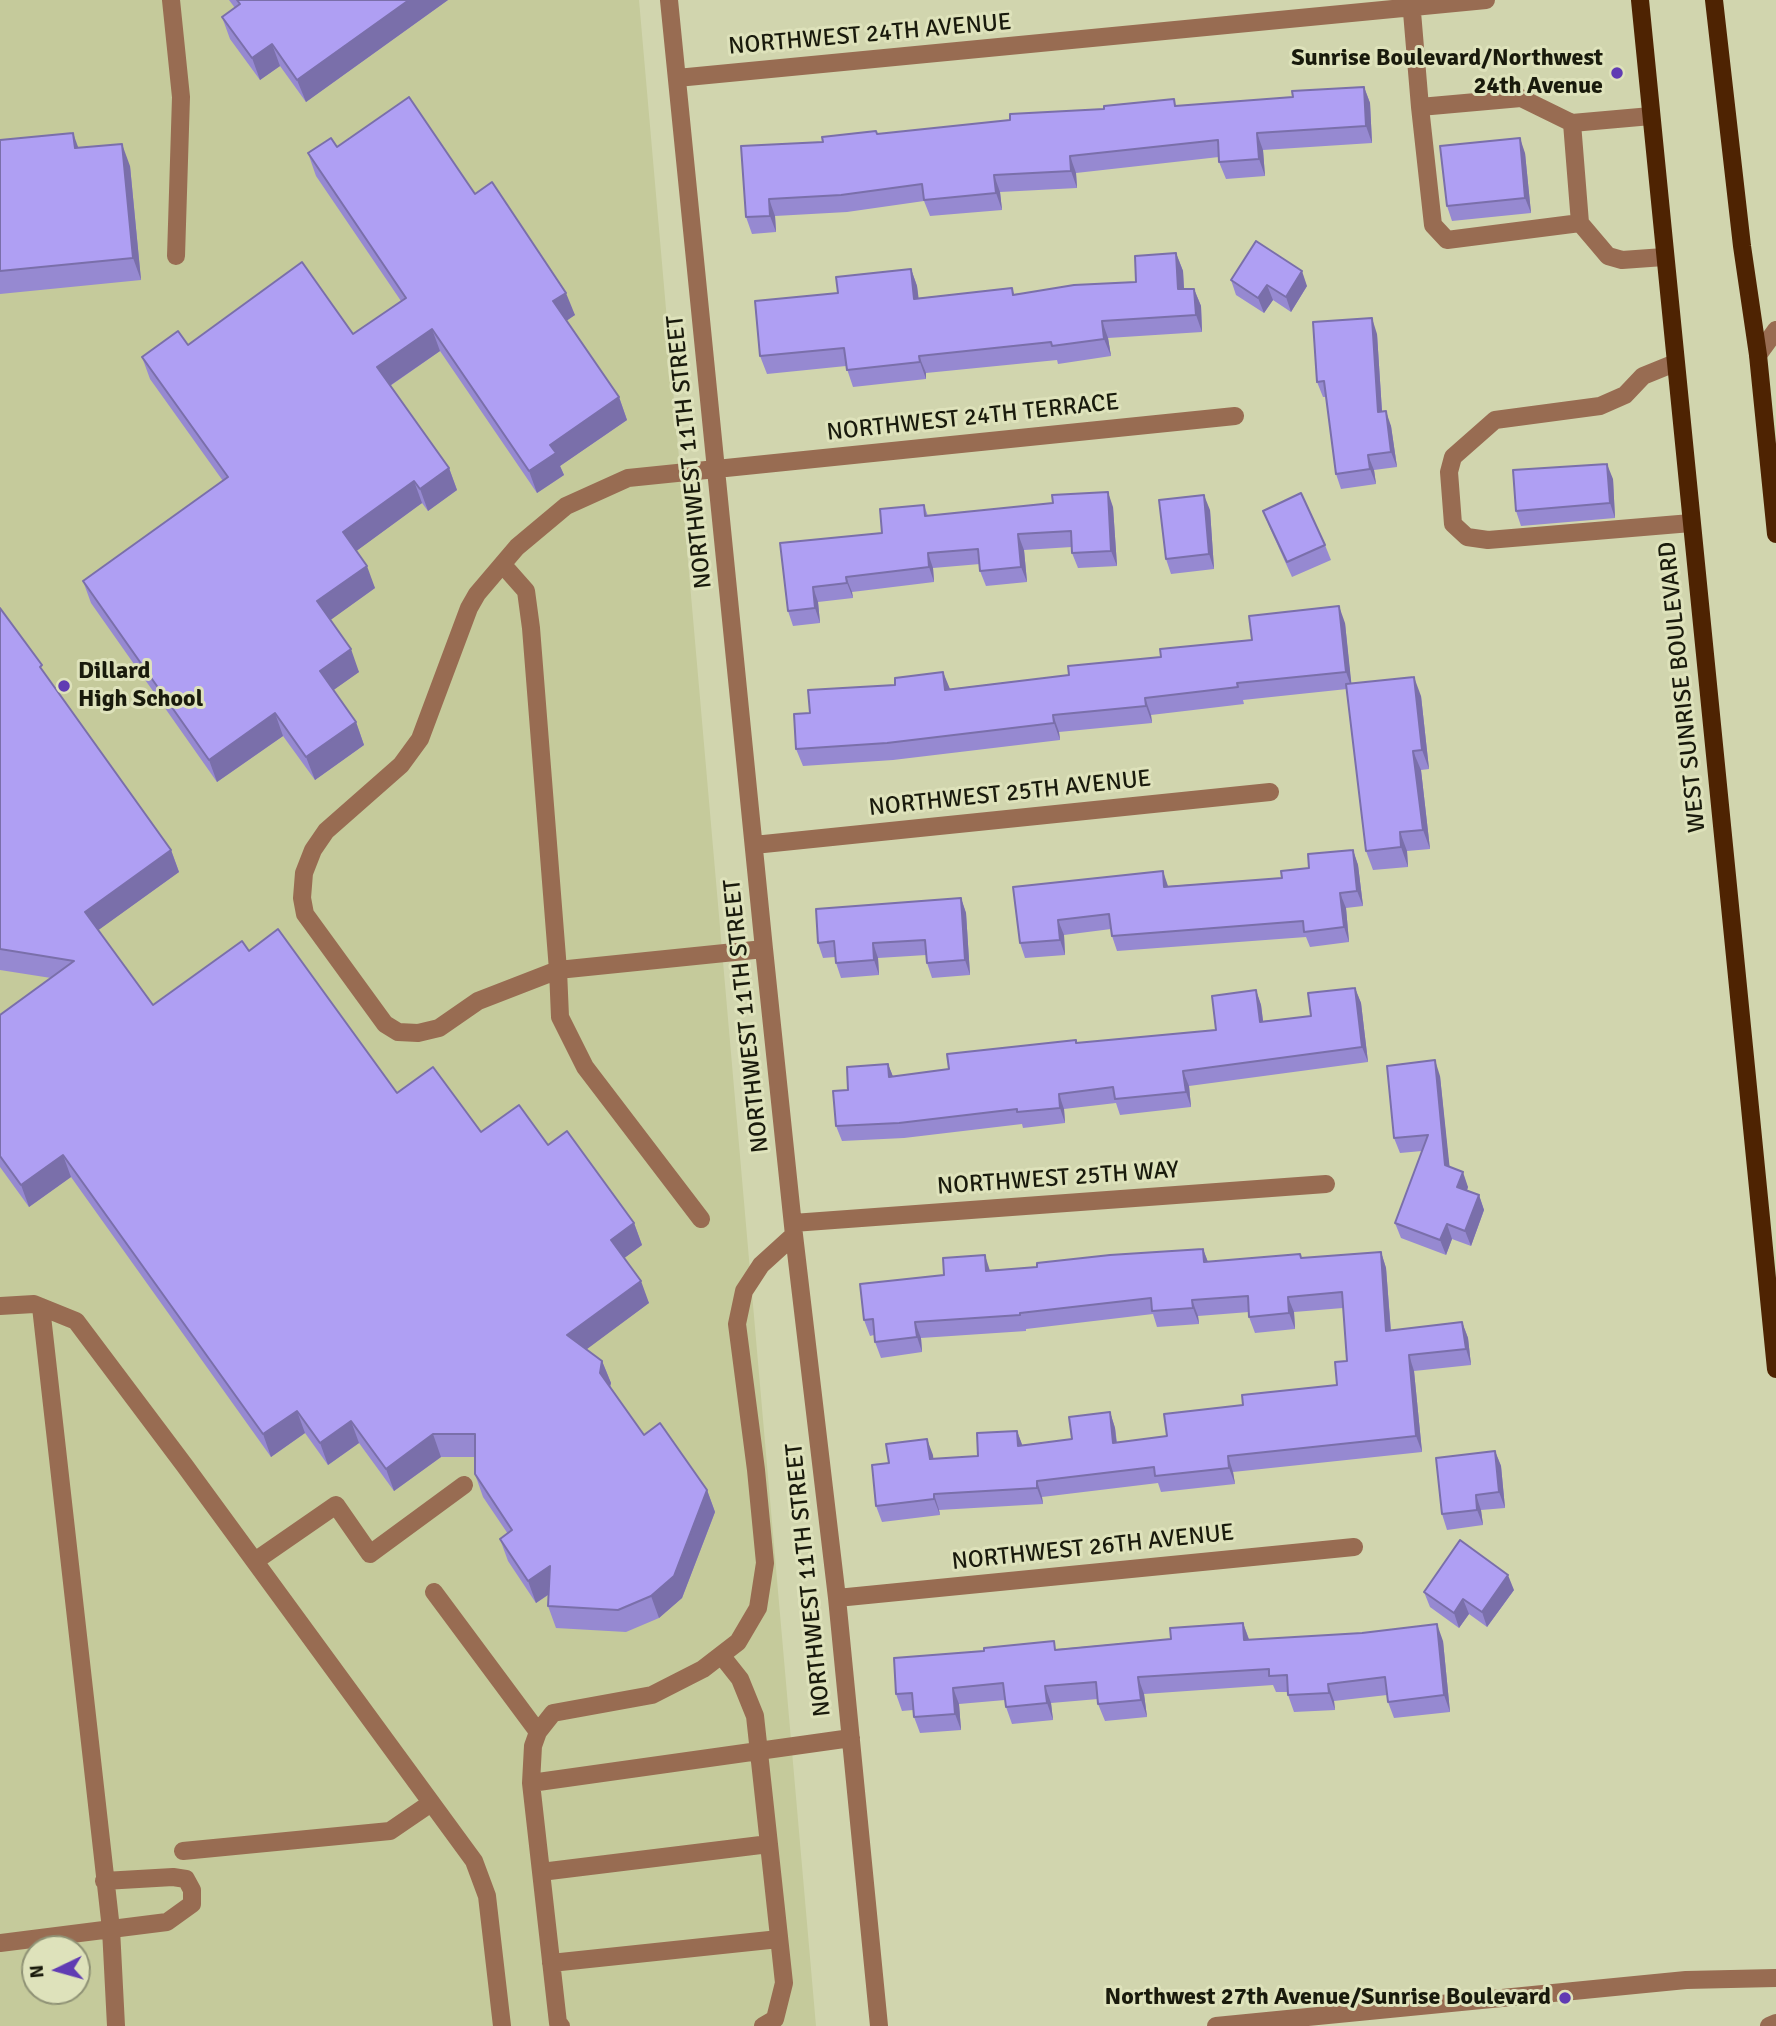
<!DOCTYPE html>
<style>
body{margin:0}
#map{position:relative;width:1776px;height:2026px;overflow:hidden;background:#d1d5ae;font-family:Signika,sans-serif}
canvas{display:block}
.north{position:absolute;left:21px;top:1935px;width:70px;height:70px;box-sizing:border-box;background:#dee2bb;border:2px solid #8f9275;border-radius:50%;rotate:265deg;font-size:19px;font-weight:700;line-height:28px;text-align:center;color:#191a0c}
.north::after{content:'';display:block;margin:auto;width:24px;height:32px;background:#603bb3;clip-path:polygon(50% 0,100% 100%,50% 72%,0 100%)}
</style>
<div id="map">
<canvas width="1776" height="2026"></canvas>
<div class="north">N</div>
</div>
<script>
const g = document.querySelector('canvas').getContext('2d');
g.lineJoin = 'round';
function fillPath(path, color) { g.fillStyle = color; g.fill(path, 'evenodd'); }
const toPath = rows => new Path2D(rows.map(r => 'M' + r).join(''));
function stroke(path, color, width, dash) { g.strokeStyle = color; g.lineWidth = width; g.lineCap = dash ? 'butt' : 'round'; g.setLineDash(dash || []); g.stroke(path); }
function write(font, color, halo, rows, align = 'center') {
  g.font = font + ' Signika,sans-serif'; g.lineWidth = 6; g.setLineDash([]); g.textBaseline = 'middle'; g.strokeStyle = halo; g.fillStyle = color; for (const [text, x, y, turn = 0] of rows) {
    g.save(); g.translate(x, y); g.rotate((+turn || 0) * Math.PI / 180); g.textAlign = isNaN(turn) ? turn : align; if (halo) g.strokeText(text, 0, 0); g.fillText(text, 0, 0); g.restore();
  }
}
fillPath(toPath([
 [0,0,639,0,816,2026,0,2026],
 [35,1949,77,1949,77,1991,35,1991]
]), '#c5ca9b');
stroke(toPath([
 [171,0,181,97,176,256],
 [669,0,764,949,794,1235,837,1598,879,2026],
 [1411,0,1420,107,1521,98,1572,123,1651,116],
 [677,78,1486,0],
 [1420,107,1433,225,1447,240,1580,223,1572,123],
 [1580,223,1608,256,1622,260,1664,257],
 [1758,355,1776,330],
 [1675,363,1643,376,1625,395,1600,406,1495,420,1453,457,1449,472,1453,524,1467,537,1488,540,1691,523],
 [503,565,526,591,531,628,558,970,560,1017,585,1067,701,1219],
 [754,845,1270,792],
 [764,949,558,970,478,1001,439,1028,418,1033,398,1032,385,1024,305,914,302,898,304,873,313,850,326,831,401,765,420,739,469,608,477,594,517,547,566,506,628,478,1235,416],
 [793,1223,1326,1184],
 [0,1306,34,1304,76,1321,185,1466,474,1861,487,1896,502,2026],
 [41,1307,111,1929,116,2026],
 [255,1561,336,1505,370,1554,464,1485],
 [434,1592,538,1732],
 [837,1598,1354,1547],
 [721,1655,740,1679,755,1716,763,1789,784,1983,775,2019,763,2026],
 [531,1783,851,1738],
 [183,1851,390,1831,431,1803],
 [541,1872,769,1844],
 [0,1943,167,1922,192,1904,192,1890,186,1879,173,1877,104,1881],
 [551,1963,779,1939],
 [561,2026,558,2023,531,1783,533,1746,538,1732,553,1713,652,1695,703,1669,738,1642,758,1608,765,1563,756,1470,737,1324,744,1291,761,1265,794,1235],
 [1216,2026,1686,1980,1776,1978],
 [1769,2026,1776,2023]
]), '#986c52', 18);
stroke(toPath([
 [1640,0,1776,1369],
 [1714,0,1742,246,1758,355,1776,534]
]), '#4e2302', 18);
fillPath(toPath([
 [229,0,448,0,306,102,280,66,260,80,230,39,222,17,235,8],
 [1364,87,1370,103,1372,143,1263,150,1265,176,1226,179,1219,162,1219,157,1076,173,1077,188,1000,192,1002,210,930,216,924,201,847,212,775,216,776,232,752,234,746,217,823,142,878,134,1177,106,1293,97],
 [0,140,79,148,130,166,141,280,0,294],
 [337,147,475,194,575,315,566,320,619,397,627,420,560,466,564,475,537,493,440,351,390,386,449,468,457,490,428,511,422,503,356,551,375,588,330,620,359,672,333,690,356,722,364,745,315,780,283,736,217,782,91,603,83,581,223,481,150,379,142,357,188,345,353,334,401,301,316,176,308,153],
 [1525,153,1531,213,1452,221,1447,206],
 [1176,253,1183,271,1184,289,1194,289,1201,306,1202,332,1108,338,1111,356,1058,364,1057,360,926,373,926,379,853,387,846,366,767,374,760,356,838,293,911,269,917,286,918,298,1012,288,1014,294,1136,282],
 [1231,280,1307,286,1291,312,1273,300,1264,313,1236,295],
 [1377,334,1382,412,1391,426,1397,467,1374,470,1376,484,1341,489,1336,474,1326,397,1323,397,1317,382],
 [1613,479,1615,518,1521,526,1516,511],
 [924,505,928,516,1113,507,1117,566,1078,568,1072,553,1072,547,1024,550,1027,582,986,586,980,571,980,564,933,568,934,582,852,592,853,598,818,602,820,623,793,626,788,611,780,543,882,533],
 [1210,510,1214,569,1171,574,1166,559],
 [1263,511,1325,545,1331,560,1292,577,1269,526],
 [0,608,47,678,171,850,179,872,98,930,153,1005,249,951,397,1093,481,1132,548,1145,634,1223,642,1245,624,1258,649,1303,586,1349,602,1361,611,1383,610,1386,644,1435,707,1490,715,1512,682,1598,659,1618,626,1632,556,1628,548,1606,548,1595,536,1603,508,1561,500,1539,508,1534,483,1497,475,1474,475,1457,441,1457,394,1491,359,1443,328,1465,305,1433,271,1457,71,1177,29,1207,0,1167,0,1015,51,978,0,970],
 [1345,623,1351,684,1421,696,1429,769,1421,770,1430,849,1407,851,1408,867,1373,870,1366,851,1347,689,1243,700,1244,704,1151,715,1152,723,1059,732,1060,740,893,760,803,766,796,749,810,713,895,685,943,672,949,689,1069,675,1252,640],
 [1353,850,1358,865,1363,906,1346,908,1349,942,1310,947,1306,937,1117,951,1112,936,1111,929,1064,935,1065,955,1025,958,1020,943,1013,887,1168,886,1282,878],
 [961,898,966,913,970,975,932,978,927,963,926,955,878,958,879,975,841,978,836,963,835,957,823,958,818,943],
 [1355,988,1361,1003,1368,1062,1189,1086,1191,1107,1120,1115,1116,1103,1064,1109,1065,1123,1023,1128,1022,1124,904,1138,842,1141,836,1126,848,1090,888,1064,893,1077,949,1069,1077,1043,1216,1030,1256,990,1261,1005,1263,1021,1311,1016],
 [1440,1076,1449,1167,1468,1187,1467,1190,1479,1195,1484,1210,1471,1246,1452,1239,1446,1255,1401,1238,1395,1223,1422,1151,1400,1153,1394,1138],
 [1203,1249,1208,1262,1302,1258,1381,1252,1386,1268,1391,1331,1462,1322,1468,1338,1471,1365,1414,1371,1422,1452,1233,1472,1235,1484,1161,1492,1158,1483,1042,1497,1043,1504,939,1510,940,1515,882,1522,876,1506,889,1463,927,1439,933,1459,978,1456,1017,1431,1022,1445,1072,1439,1110,1412,1115,1428,1117,1442,1167,1436,1243,1405,1337,1385,1347,1361,1343,1308,1294,1312,1295,1329,1255,1333,1249,1317,1249,1312,1198,1316,1199,1324,1157,1327,1153,1314,1026,1329,1026,1331,921,1338,922,1352,881,1358,875,1342,874,1335,870,1336,864,1320,990,1270,1037,1267],
 [1495,1451,1501,1466,1505,1508,1481,1510,1483,1525,1447,1530,1442,1514],
 [1514,1590,1487,1627,1469,1614,1459,1628,1430,1607,1424,1592],
 [1243,1623,1249,1639,1443,1641,1450,1712,1394,1718,1388,1702,1387,1695,1334,1701,1335,1710,1294,1712,1288,1695,1288,1692,1276,1692,1273,1685,1144,1694,1147,1717,1105,1721,1098,1704,1098,1699,1051,1703,1053,1720,1012,1724,1006,1707,1005,1700,959,1704,961,1730,920,1733,914,1717,913,1710,902,1711,896,1694,1057,1649,1171,1639]
]), '#9689d1');
fillPath(toPath([
 [409,0,448,0,306,102,297,80],
 [272,44,280,66,260,80,252,58],
 [1364,87,1370,103,1372,143,1366,126],
 [73,133,81,155,75,148],
 [1257,133,1263,150,1265,176,1259,159],
 [1520,138,1525,153,1531,213,1525,198],
 [122,144,130,166,141,280,133,258],
 [1070,156,1076,173,1077,188,1071,171],
 [994,175,1000,192,1002,210,996,193],
 [769,199,775,216,776,232,770,216],
 [1176,253,1183,271,1185,307,1178,289],
 [911,269,917,286,921,316,914,299],
 [1302,271,1307,286,1291,312,1286,297],
 [1267,285,1273,300,1264,313,1258,298],
 [1194,289,1201,306,1202,332,1196,315],
 [566,293,575,315,562,324,553,301],
 [1372,318,1377,334,1383,427,1378,412],
 [1102,321,1108,338,1111,356,1104,339],
 [432,329,440,351,385,389,377,367],
 [919,356,926,373,926,379,920,362],
 [619,397,627,420,560,466,564,475,537,493,529,471,550,445],
 [1386,411,1391,426,1397,467,1391,452],
 [1368,455,1374,470,1376,484,1370,469],
 [1607,464,1613,479,1615,518,1610,503],
 [449,468,457,490,428,511,420,489],
 [414,481,422,503,351,555,343,532],
 [1108,492,1113,507,1117,566,1111,551],
 [1204,495,1210,510,1214,569,1209,554],
 [1018,534,1024,550,1027,582,1021,567],
 [928,553,933,568,934,582,929,567],
 [367,566,375,588,325,624,317,601],
 [846,577,852,592,853,598,847,583],
 [813,587,818,602,820,623,815,608],
 [1339,606,1345,623,1352,689,1346,672],
 [351,649,359,672,328,694,320,671],
 [943,672,950,689,945,690],
 [1414,677,1421,696,1429,769,1422,750],
 [1145,698,1151,715,1152,723,1146,706],
 [275,713,283,736,217,782,209,760],
 [1053,715,1059,732,1060,740,1054,723],
 [356,722,364,745,315,780,306,757],
 [1413,751,1421,770,1430,849,1423,830],
 [1400,832,1407,851,1408,867,1401,847],
 [171,850,179,872,93,934,85,912],
 [1353,850,1358,865,1363,906,1357,891],
 [1163,871,1168,886,1170,902,1164,887],
 [1340,893,1346,908,1349,942,1344,927],
 [961,898,966,913,970,975,965,960],
 [1058,920,1064,935,1065,955,1060,940],
 [873,943,878,958,879,975,874,960],
 [1355,988,1361,1003,1368,1062,1362,1047],
 [1256,990,1261,1005,1265,1037,1260,1022],
 [1435,1060,1440,1076,1451,1180,1445,1165],
 [888,1064,894,1079,889,1077],
 [1183,1071,1189,1086,1191,1107,1186,1092],
 [1059,1094,1064,1109,1065,1123,1060,1108],
 [63,1155,71,1177,29,1207,21,1185],
 [1463,1172,1468,1187,1463,1202,1457,1187],
 [1479,1195,1484,1210,1471,1246,1465,1231],
 [634,1223,642,1245,619,1262,611,1240],
 [1447,1224,1452,1239,1446,1255,1440,1240],
 [1203,1249,1209,1265,1204,1262],
 [1381,1252,1386,1268,1392,1347,1386,1331],
 [985,1255,990,1271,986,1271],
 [641,1281,649,1303,575,1358,567,1335],
 [1288,1297,1294,1312,1295,1329,1289,1313],
 [1192,1300,1198,1316,1199,1324,1193,1308],
 [915,1322,921,1338,922,1352,917,1337],
 [1462,1322,1468,1338,1471,1365,1466,1349],
 [1409,1355,1414,1371,1422,1452,1416,1436],
 [602,1361,611,1383,608,1395,600,1373],
 [297,1411,305,1433,271,1457,263,1434],
 [1110,1412,1115,1428,1118,1459,1113,1443],
 [351,1421,359,1443,328,1465,320,1443],
 [1017,1431,1023,1447,1018,1446],
 [433,1434,441,1457,394,1491,386,1469],
 [927,1439,933,1455,935,1475,930,1459],
 [1495,1451,1501,1466,1505,1508,1499,1492],
 [1228,1456,1233,1472,1235,1484,1229,1468],
 [1037,1481,1042,1497,1043,1504,1037,1488],
 [707,1490,715,1512,682,1598,659,1618,651,1596],
 [934,1494,939,1510,940,1515,934,1499],
 [1476,1495,1481,1510,1483,1525,1477,1510],
 [550,1566,558,1588,536,1603,528,1581],
 [1508,1575,1514,1590,1487,1627,1482,1612],
 [1463,1599,1469,1614,1459,1628,1454,1613],
 [1243,1623,1249,1640,1244,1640],
 [1437,1624,1443,1641,1450,1712,1444,1695],
 [1138,1677,1144,1694,1147,1717,1141,1700],
 [1328,1684,1334,1701,1335,1710,1329,1693],
 [1045,1686,1051,1703,1053,1720,1047,1703],
 [953,1688,959,1704,961,1730,955,1714]
]), '#7a6faa');
const building = toPath([
 [237,0,409,0,297,80,272,44,252,58,222,17,240,4,237,0],
 [1364,87,1366,126,1257,133,1259,159,1219,162,1218,140,1070,156,1071,171,994,175,996,193,924,200,922,184,841,195,769,199,770,216,746,217,741,146,823,142,822,137,876,131,877,134,1010,120,1010,114,1104,109,1104,106,1174,99,1175,106,1293,97,1292,91,1364,87],
 [409,97,475,194,492,182,566,293,553,301,619,397,550,445,556,453,529,471,432,329,377,367,449,468,420,489,414,481,343,532,367,566,317,601,351,649,320,671,356,722,306,757,275,713,209,760,83,581,228,477,142,357,178,331,188,345,302,262,353,334,406,298,308,153,331,138,337,147,409,97],
 [73,133,75,148,122,144,133,258,0,271,0,140,73,133],
 [1520,138,1525,198,1447,206,1440,146,1520,138],
 [1256,241,1302,271,1286,297,1267,285,1258,298,1231,280,1256,241],
 [1176,253,1178,289,1194,289,1196,315,1102,321,1104,339,1052,346,1051,342,919,356,920,362,847,370,844,348,760,356,755,301,838,293,836,277,911,269,914,299,1012,288,1013,295,1074,285,1136,282,1135,256,1176,253],
 [1372,318,1378,412,1386,411,1391,452,1368,455,1370,469,1336,474,1324,381,1317,382,1313,322,1372,318],
 [1607,464,1610,503,1516,511,1513,470,1607,464],
 [1108,492,1111,551,1072,553,1071,531,1018,534,1021,567,980,571,978,549,928,553,929,567,846,577,847,583,813,587,815,608,788,611,780,543,882,533,880,509,924,505,925,516,1053,503,1052,495,1108,492],
 [1301,493,1325,545,1287,562,1263,511,1301,493],
 [1204,495,1209,554,1166,559,1159,500,1204,495],
 [1339,606,1346,672,1237,683,1238,687,1145,698,1146,706,1053,715,1054,723,887,743,796,749,794,714,810,713,808,690,895,685,895,678,943,672,945,690,1069,675,1068,666,1161,657,1160,649,1252,640,1249,616,1339,606],
 [0,608,42,665,40,667,171,850,85,912,153,1005,242,941,249,951,278,929,397,1093,433,1067,481,1132,519,1105,548,1145,567,1131,634,1223,611,1240,641,1281,567,1335,602,1361,600,1373,644,1435,660,1423,707,1490,674,1576,651,1596,618,1610,548,1606,550,1566,528,1581,500,1539,512,1530,475,1474,475,1434,433,1434,386,1469,351,1421,320,1443,297,1411,263,1434,63,1155,21,1185,0,1156,0,1015,74,961,0,949,0,608],
 [1414,677,1422,750,1413,751,1423,830,1400,832,1401,847,1366,851,1346,684,1414,677],
 [1353,850,1357,891,1340,893,1344,927,1304,932,1303,921,1112,936,1109,914,1058,920,1060,940,1020,943,1013,887,1163,871,1164,887,1282,878,1281,871,1309,868,1308,854,1353,850],
 [961,898,965,960,927,963,925,940,873,943,874,960,836,963,834,941,818,943,816,909,961,898],
 [1355,988,1362,1047,1183,1071,1186,1092,1115,1099,1113,1087,1059,1094,1060,1108,1017,1112,1017,1109,899,1123,836,1126,833,1091,848,1090,847,1067,888,1064,889,1077,949,1069,947,1054,1076,1040,1076,1043,1216,1030,1212,996,1256,990,1260,1022,1311,1016,1308,993,1355,988],
 [1435,1060,1445,1165,1463,1172,1457,1187,1479,1195,1465,1231,1447,1224,1440,1240,1395,1223,1428,1135,1394,1138,1387,1066,1435,1060],
 [1203,1249,1204,1262,1300,1254,1301,1258,1381,1252,1386,1331,1462,1322,1466,1349,1409,1355,1416,1436,1228,1456,1229,1468,1155,1476,1154,1467,1037,1481,1037,1488,934,1494,934,1499,876,1506,872,1465,889,1463,886,1444,927,1439,930,1459,978,1456,977,1433,1017,1431,1018,1446,1072,1439,1069,1417,1110,1412,1113,1443,1167,1436,1164,1414,1243,1405,1242,1395,1337,1385,1335,1362,1347,1361,1342,1292,1288,1297,1289,1313,1249,1317,1248,1296,1192,1300,1193,1308,1152,1311,1151,1298,1020,1313,1020,1315,915,1322,917,1337,875,1342,873,1319,864,1320,860,1284,944,1275,943,1258,985,1255,986,1271,1037,1267,1037,1263,1110,1255,1203,1249],
 [1495,1451,1499,1492,1476,1495,1477,1510,1442,1514,1436,1458,1495,1451],
 [1460,1540,1508,1575,1482,1612,1463,1599,1454,1613,1424,1592,1460,1540],
 [1243,1623,1244,1640,1362,1633,1437,1624,1444,1695,1388,1702,1385,1677,1328,1684,1329,1693,1288,1695,1287,1675,1269,1676,1269,1669,1138,1677,1141,1700,1098,1704,1096,1682,1045,1686,1047,1703,1006,1707,1003,1683,953,1688,955,1714,914,1717,912,1693,896,1694,894,1658,984,1651,984,1648,1054,1641,1055,1650,1171,1639,1170,1628,1243,1623]
]);
fillPath(building, '#af9ff3');
stroke(building, '#7a6faa', 2);
for (const [x, y, r, color] of [
 [1617,73,7,"#603bb3"],
 [64,686,7,"#603bb3"],
 [1565,1998,7,"#603bb3"]
]) { const dot = new Path2D(); dot.arc(x, y, r, 0, 2 * Math.PI); g.fillStyle = color; g.fill(dot); stroke(dot, '#dee2bb', 2.5); }
write('24px', '#191a0c', '#dee2bb', [
 ["NORTHWEST 24TH AVENUE",870,35,-5],
 ["NORTHWEST 24TH TERRACE",973,418,-6],
 ["NORTHWEST 11TH STREET",690,452,-96],
 ["WEST SUNRISE BOULEVARD",1683,687,-96],
 ["NORTHWEST 25TH AVENUE",1010,794,-6],
 ["NORTHWEST 11TH STREET",747,1016,-96],
 ["NORTHWEST 25TH WAY",1058,1179,-4],
 ["NORTHWEST 26TH AVENUE",1093,1548,-6],
 ["NORTHWEST 11TH STREET",809,1580,-96]
]);
write('bold 24px', '#191a0c', '#dee2bb', [
 ["Sunrise Boulevard/Northwest",1603,59],
 ["24th Avenue",1603,87],
 ["Dillard",78,672,"left"],
 ["High School",78,700,"left"],
 ["Northwest 27th Avenue/Sunrise Boulevard",1551,1998]
], 'right');
</script>
